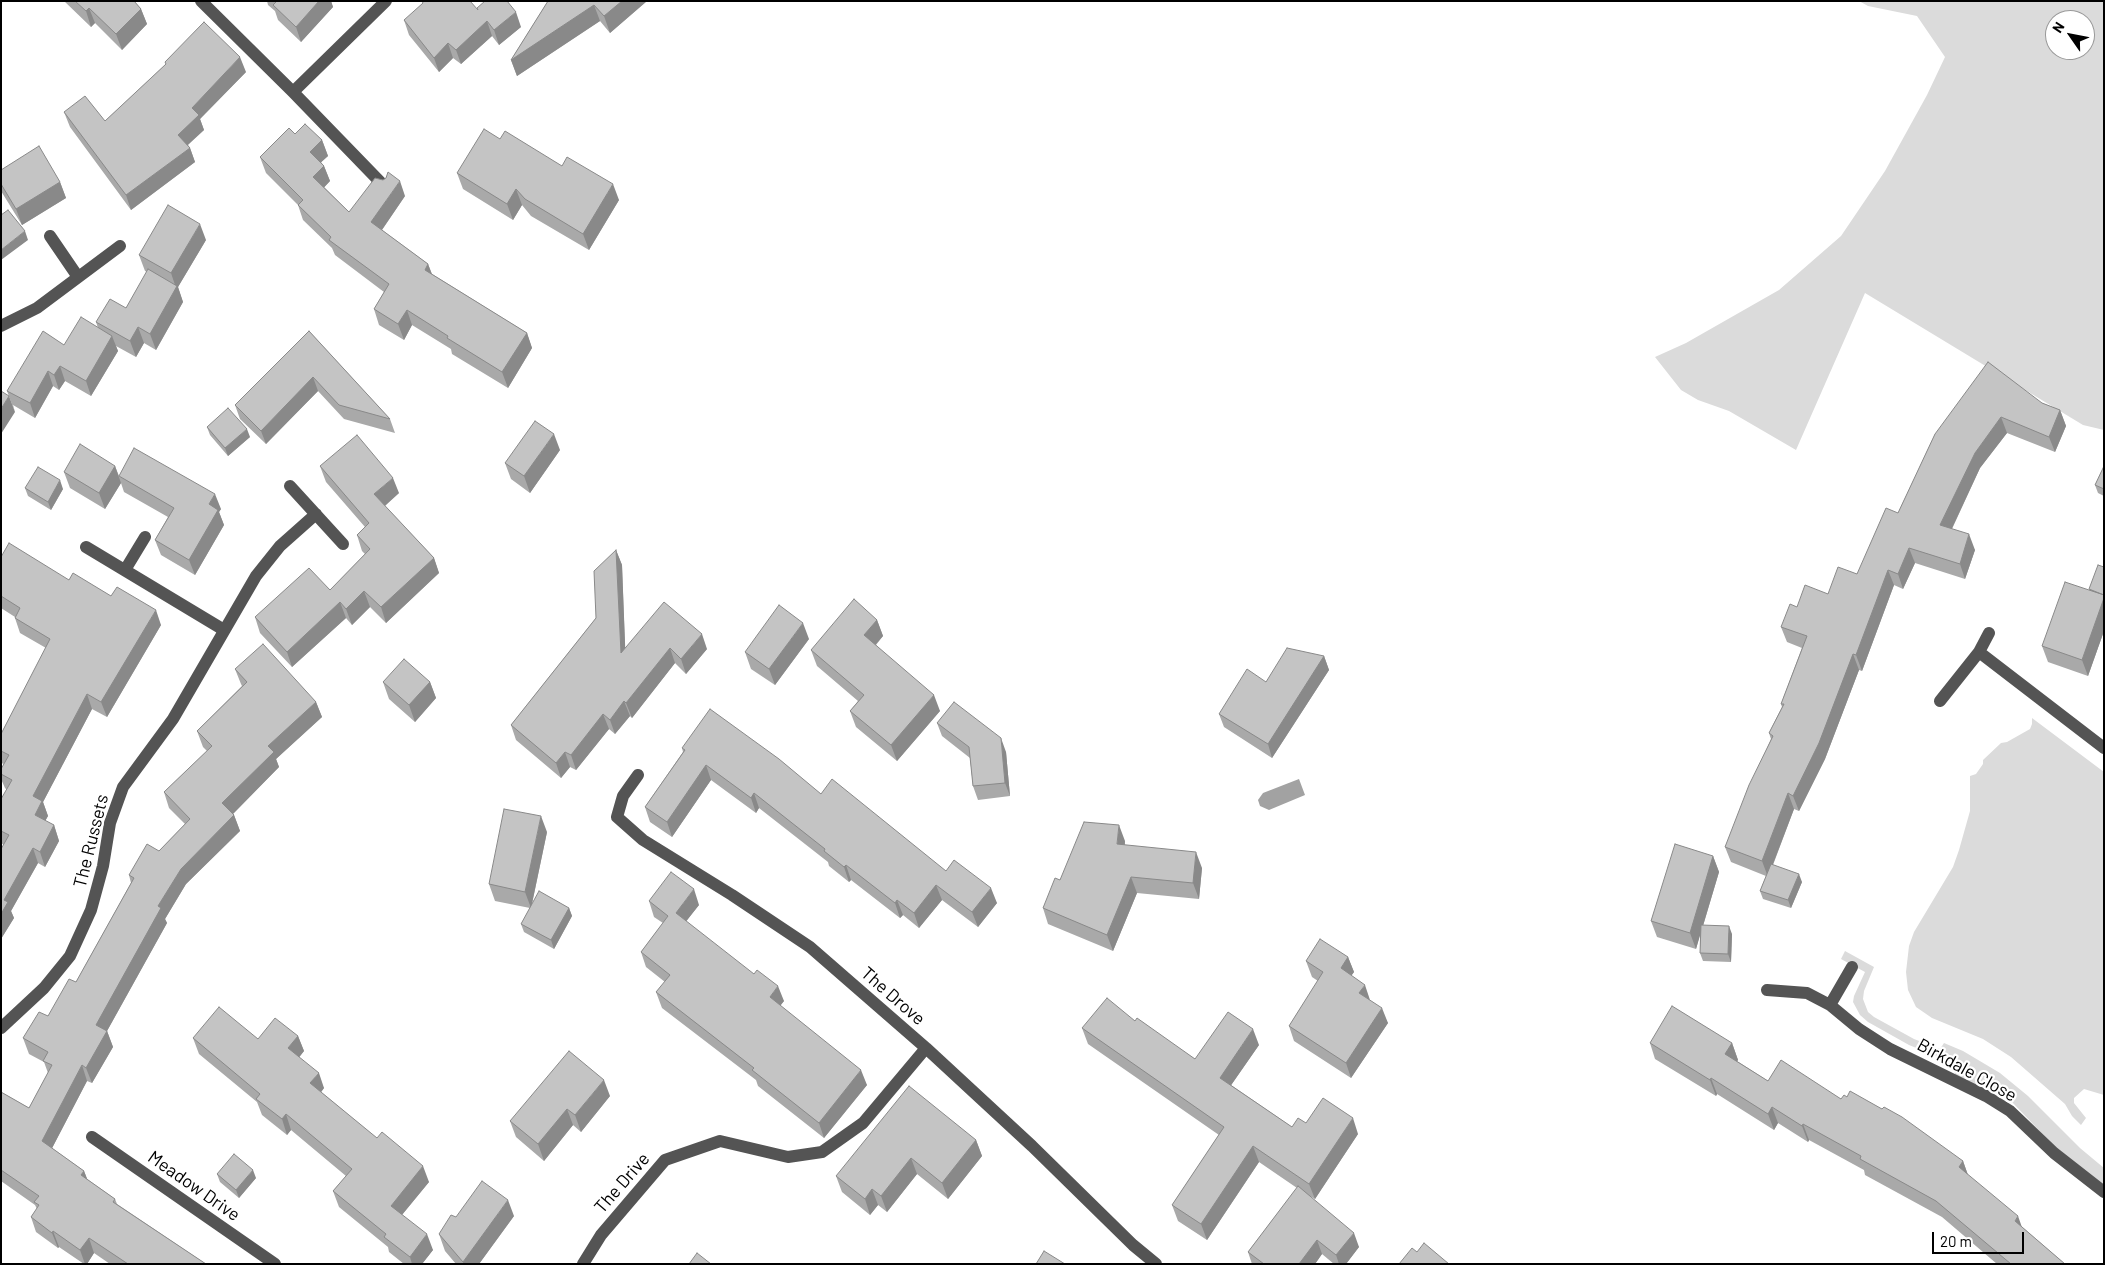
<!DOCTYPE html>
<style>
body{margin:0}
#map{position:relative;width:2105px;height:1265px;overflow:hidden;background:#fff;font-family:Barlow,sans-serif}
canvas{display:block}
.frame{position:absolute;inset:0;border:2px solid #000;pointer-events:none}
.north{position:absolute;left:2045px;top:10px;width:50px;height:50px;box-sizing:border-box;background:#fff;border:1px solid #999;border-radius:50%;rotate:303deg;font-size:14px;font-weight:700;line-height:20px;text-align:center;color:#000}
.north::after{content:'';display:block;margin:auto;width:18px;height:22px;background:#000;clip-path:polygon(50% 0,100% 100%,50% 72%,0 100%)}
.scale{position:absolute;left:1932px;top:1232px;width:92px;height:22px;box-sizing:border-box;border:2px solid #000;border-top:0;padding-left:6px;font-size:15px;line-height:18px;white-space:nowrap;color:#000;-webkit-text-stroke:4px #fff;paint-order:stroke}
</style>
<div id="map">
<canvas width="2105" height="1265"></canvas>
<div class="frame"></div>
<div class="north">N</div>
<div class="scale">20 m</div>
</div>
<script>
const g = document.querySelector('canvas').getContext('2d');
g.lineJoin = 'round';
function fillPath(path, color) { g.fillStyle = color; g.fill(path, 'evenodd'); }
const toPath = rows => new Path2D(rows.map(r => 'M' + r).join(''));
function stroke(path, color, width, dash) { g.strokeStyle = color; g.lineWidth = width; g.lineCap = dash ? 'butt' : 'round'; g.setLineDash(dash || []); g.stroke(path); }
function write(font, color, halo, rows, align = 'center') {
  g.font = font + ' Barlow,sans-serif'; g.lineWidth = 4.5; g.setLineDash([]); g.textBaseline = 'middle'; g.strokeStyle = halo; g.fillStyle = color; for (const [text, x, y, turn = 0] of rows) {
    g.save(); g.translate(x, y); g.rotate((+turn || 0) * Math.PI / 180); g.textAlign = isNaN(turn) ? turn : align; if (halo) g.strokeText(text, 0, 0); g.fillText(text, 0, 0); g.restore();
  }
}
fillPath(toPath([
 [1859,1,2104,1,2104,430,2083,425,1865,293,1796,450,1729,411,1698,400,1681,390,1655,357,1686,343,1779,290,1841,236,1885,171,1927,95,1945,57,1917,16,1868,6],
 [2055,20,2085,20,2085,50,2055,50],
 [2032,718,2104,772,2104,1095,2084,1089,2074,1098,2074,1103,2086,1118,2081,1125,2072,1116,2065,1104,2011,1057,1983,1039,1932,1018,1916,1007,1908,990,1906,972,1909,946,1914,932,1953,867,1959,850,1970,811,1970,776,1976,774,1983,764,1983,760,2001,743,2007,742,2030,729,2032,724],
 [1845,951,1874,967,1864,991,1863,999,1868,1012,1874,1017,1914,1039,1940,1049,1944,1043,1963,1051,2000,1073,2028,1096,2080,1148,2104,1168,2104,1188,2052,1144,2012,1102,1990,1086,1984,1083,1970,1085,1956,1077,1951,1062,1909,1045,1868,1022,1860,1015,1853,1002,1854,996,1865,972,1841,959]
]), '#dbdbdb');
fillPath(toPath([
 [1299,779,1305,795,1269,810,1260,806,1258,800,1263,793]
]), '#a2a2a2');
stroke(toPath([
 [201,1,293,92,386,188],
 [293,92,386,1],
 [50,236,78,277],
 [1,326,37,308,120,246],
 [290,486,343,544],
 [86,547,224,630],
 [125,570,145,537],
 [1979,652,2104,748],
 [1940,701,1979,652,1989,633],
 [638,775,623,796,617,817,643,840,732,895,810,947,926,1048,1032,1146,1133,1245,1156,1264],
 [1767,990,1807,993,1830,1005,1859,1029,1890,1049,1986,1096,2010,1111,2054,1153,2104,1192],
 [1830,1005,1852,967],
 [1,1028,44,988,70,956,91,910,103,866,110,823,123,787,173,719,256,576,280,546,316,514],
 [92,1137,275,1264],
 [583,1264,601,1235,665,1160,720,1141,788,1157,822,1152,863,1123,926,1048]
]), '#545454', 12);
fillPath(toPath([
 [64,1,134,1,141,9,147,24,122,50,95,23,91,27],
 [267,1,331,1,333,7,301,42,278,20,275,11,268,5],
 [548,1,647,1,610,33,600,21,517,76,511,60],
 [444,2,477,9,521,27,499,45,492,36,461,64,453,58,439,72,409,35,404,20],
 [165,62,246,72,200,119,204,130,188,145,190,148,195,162,131,210,70,127,64,112,105,121,166,64],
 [295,134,322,140,328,156,321,162,324,166,330,181,324,187,349,212,405,196,382,230,428,264,432,274,527,333,532,348,508,388,452,354,451,349,412,325,404,340,379,325,374,309,384,292,335,255,332,248,303,220,298,205,266,173,260,157],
 [500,139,619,200,589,250,531,216,522,205,513,220,463,189,457,173],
 [1,170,60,182,66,198,22,225,1,191],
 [206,240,178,287,183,302,156,350,144,343,136,357,116,346,118,351,91,396,65,381,59,390,53,386,35,418,13,405,15,412,7,391,64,345,98,328,96,322,126,308,147,272,145,271,139,255],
 [309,331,390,419,395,433,344,419,318,391,266,444,240,419,235,405],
 [2042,403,2060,410,2066,426,2055,452,2007,433,1980,468,1952,529,1975,550,1965,579,1915,563,1903,589,1894,585,1862,671,1859,670,1825,759,1799,811,1794,809,1773,865,1802,882,1791,908,1763,899,1760,891,1766,876,1731,862,1725,847,1771,739,1769,733,1782,707,1781,704,1802,648,1787,642,1781,627,1797,607,1828,594,1857,574,1898,513,1935,434],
 [207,427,250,437,228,456,210,435],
 [560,450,530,493,511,479,505,463],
 [115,466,119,476,221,509,219,512,224,525,195,575,161,555,155,540,168,517,124,492,121,483,105,509,70,488,64,472],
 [320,466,399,493,385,506,434,558,439,573,386,623,370,607,352,625,346,618,292,667,260,633,255,617,330,590,365,554,362,551,357,535,365,527,326,482],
 [2104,466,2104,496,2098,493,2095,485],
 [25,488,63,489,51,510,28,496],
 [616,550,622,565,625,647,707,649,686,674,675,663,632,718,630,716,615,734,609,729,576,770,570,767,561,778,516,740,511,725,596,618],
 [1,557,69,580,161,625,107,717,92,709,43,802,48,816,45,821,54,825,59,841,45,867,38,863,11,911,14,918,1,939,4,845,1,843,1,799,7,790,5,788,1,779,1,769,4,764,1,763,1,734,46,648,20,633,15,618,15,617,1,608],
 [2104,567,2104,631,2088,676,2048,662,2042,646,2089,590],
 [877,620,883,636,876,645,940,711,897,761,856,727,850,711,858,701,817,666,811,650],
 [809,639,775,685,751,669,745,652],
 [1324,656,1329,670,1272,758,1224,727,1219,714,1266,682],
 [235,669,316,702,322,717,276,759,279,767,233,814,234,815,240,831,186,884,165,919,167,923,107,1031,113,1047,92,1083,87,1081,52,1148,84,1171,87,1179,115,1199,117,1204,206,1264,110,1264,94,1253,87,1264,84,1264,59,1247,58,1248,36,1232,31,1217,37,1209,35,1205,1,1181,1,1092,29,1108,48,1073,44,1062,29,1054,23,1038,48,1016,76,982,131,883,129,875,159,851,185,824,169,808,164,792,207,751,203,747,197,731,242,686,241,684],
 [383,682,430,682,436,698,415,722,389,699],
 [937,723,1006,752,1010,796,978,800,973,786,970,758,942,736],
 [682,748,821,794,997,903,978,927,942,900,919,928,903,915,900,918,851,880,849,882,829,866,828,862,759,808,756,813,711,780,672,837,650,822,645,807,683,752],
 [547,832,532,904,569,908,572,916,554,949,524,932,521,924,530,908,495,901,489,884],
 [1125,841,1125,845,1202,868,1199,899,1137,893,1113,951,1048,924,1043,908,1060,880],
 [1713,856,1719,872,1703,926,1732,934,1731,962,1703,961,1700,953,1700,934,1696,949,1657,937,1651,921],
 [649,901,699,905,686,921,784,1001,780,1006,867,1085,824,1138,758,1086,756,1080,662,1008,656,992,665,982,646,967,641,952,663,923,654,917],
 [1348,957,1354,972,1351,976,1388,1023,1351,1078,1294,1041,1289,1026,1318,981,1312,977,1306,961],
 [1135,1021,1195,1059,1259,1045,1231,1085,1292,1127,1306,1123,1358,1134,1315,1199,1310,1196,1359,1247,1346,1264,1334,1264,1322,1254,1315,1264,1252,1264,1248,1252,1297,1188,1259,1162,1207,1240,1178,1221,1172,1205,1219,1135,1088,1044,1082,1028],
 [298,1036,304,1051,299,1057,324,1088,321,1092,429,1182,402,1215,433,1250,422,1264,404,1264,389,1252,388,1247,339,1207,333,1191,346,1176,291,1130,287,1135,262,1115,257,1102,199,1054,193,1038,258,1039],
 [1650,1043,1732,1043,1738,1060,1737,1061,1768,1081,1841,1099,1963,1161,1968,1175,2022,1227,2065,1264,1997,1264,1942,1217,1865,1175,1864,1170,1809,1140,1808,1142,1778,1123,1774,1130,1717,1094,1716,1096,1655,1059],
 [610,1096,581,1132,573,1125,544,1161,516,1137,510,1121],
 [976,1140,982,1156,948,1199,917,1174,887,1212,878,1205,870,1215,842,1192,836,1176],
 [217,1174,256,1178,239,1198,220,1182],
 [514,1216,479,1264,456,1264,445,1251,439,1234,456,1217]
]), '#a9a9a9');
fillPath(toPath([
 [319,1,331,1,333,7,301,42,296,27],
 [622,1,647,1,610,33,604,16],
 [594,5,600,21,517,76,511,60],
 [89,8,95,23,91,27,86,11],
 [141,9,147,24,122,50,116,34],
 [516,12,521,27,499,45,494,30],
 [487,21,492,36,461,64,456,50],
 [448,43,453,58,439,72,434,58],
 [240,57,246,72,200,119,204,130,183,149,178,135,192,108],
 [322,140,328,156,316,167,310,152],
 [190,148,195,162,131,210,126,195],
 [324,166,330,181,319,193,313,177],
 [400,181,405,196,377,237,371,222],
 [60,182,66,198,22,225,16,209],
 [613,184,619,200,589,250,583,234],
 [516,189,522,205,513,220,507,204],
 [200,224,206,240,178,287,183,302,156,350,150,334,176,288,171,273],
 [25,231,28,240,1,260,1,250],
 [428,264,434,280,425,270],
 [407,310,412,325,404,340,398,324],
 [138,327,144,343,136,357,130,341],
 [527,333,532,348,508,388,502,372],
 [112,336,118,351,91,396,86,381],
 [60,366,65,381,59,390,54,375],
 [48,371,53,386,35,418,30,403],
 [313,377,318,391,266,444,261,431],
 [9,396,15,412,1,434,1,409],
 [2060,410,2066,426,2055,452,2049,437],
 [2001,417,2007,433,1980,468,1946,541,1940,525,1975,453],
 [247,429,250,437,228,456,225,448],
 [554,434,560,450,530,493,524,476],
 [115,466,121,483,105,509,99,493],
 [393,478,399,493,380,510,374,494],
 [60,480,63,489,51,510,48,502],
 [215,494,221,509,219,512,224,525,195,575,189,560,209,504],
 [1969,534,1975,550,1965,579,1960,564],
 [1909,548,1915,563,1903,589,1898,574],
 [616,550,622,565,626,668,621,653],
 [434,558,439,573,386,623,381,607],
 [1888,570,1894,585,1862,671,1856,655],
 [364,591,370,607,352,625,346,609],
 [2104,598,2104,631,2088,676,2082,660],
 [340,602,346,618,292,667,287,652],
 [156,610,161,625,107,717,101,702],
 [877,620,883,636,870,651,864,635],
 [803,623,809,639,775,685,769,669],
 [702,634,707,649,686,674,681,659],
 [670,648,675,663,632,718,626,703],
 [1853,654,1859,670,1825,759,1799,811,1793,796],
 [1324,656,1329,670,1272,758,1268,744],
 [430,682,436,698,415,722,409,705],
 [87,694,92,709,43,802,48,816,40,830,35,815,33,796],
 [934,695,940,711,897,761,891,745],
 [624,701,630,716,615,734,610,720],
 [316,702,322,717,276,759,279,767,228,819,222,803,268,746],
 [603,714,609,729,576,770,571,755],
 [1001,738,1006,752,1010,796,1005,783],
 [565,752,570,767,561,778,556,763],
 [706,765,711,780,672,837,667,822],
 [754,793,759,808,756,813,751,798],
 [1788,793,1794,809,1768,877,1762,861],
 [234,815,240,831,186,884,165,919,167,923,102,1040,96,1025,158,906,181,869],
 [541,816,547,832,531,908,525,892],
 [54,825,59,841,45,867,40,852],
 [1119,825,1125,841,1123,860,1117,844],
 [33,848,38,863,11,911,14,918,1,939,1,914,4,900],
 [1196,852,1202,868,1199,899,1193,883],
 [1713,856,1719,872,1696,949,1690,933],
 [846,865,851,880,849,882,844,867],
 [1799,874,1802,882,1791,908,1788,900],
 [1131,877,1137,893,1113,951,1107,935],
 [936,885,942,900,919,928,914,913],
 [991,888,997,903,978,927,972,912],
 [694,889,699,905,681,928,676,913],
 [897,900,903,915,900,918,895,903],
 [569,908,572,916,554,949,551,940],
 [1729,926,1732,934,1731,962,1728,954],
 [1348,957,1354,972,1346,983,1341,968],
 [1365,985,1370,1000,1359,993],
 [778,986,784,1001,775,1012,770,997],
 [1382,1008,1388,1023,1351,1078,1346,1063],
 [1253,1029,1259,1045,1225,1094,1220,1078],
 [107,1031,113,1047,92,1083,86,1068],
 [298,1036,304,1051,294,1064,288,1048],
 [1732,1043,1738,1060,1731,1070,1725,1054],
 [82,1065,87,1081,48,1156,42,1141],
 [861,1070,867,1085,824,1138,819,1123],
 [319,1073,324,1088,316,1099,310,1083],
 [1711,1078,1717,1094,1716,1096,1710,1080],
 [604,1080,610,1096,581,1132,575,1115],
 [1772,1107,1778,1123,1774,1130,1768,1114],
 [567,1109,573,1125,544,1161,538,1144],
 [286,1114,291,1130,287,1135,282,1119],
 [1353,1118,1358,1134,1315,1199,1309,1184],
 [1803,1124,1809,1140,1808,1142,1802,1126],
 [976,1140,982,1156,948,1199,942,1183],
 [1253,1146,1259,1162,1207,1240,1201,1224],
 [911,1158,917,1174,887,1212,881,1196],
 [1963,1161,1969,1178,1959,1167],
 [423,1166,429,1182,396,1222,391,1206],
 [253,1170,256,1178,239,1198,236,1190],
 [84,1171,90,1186,81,1175],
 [872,1189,878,1205,870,1215,865,1199],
 [508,1200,514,1216,479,1264,463,1264,463,1262],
 [2018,1216,2024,1233,2015,1221],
 [53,1231,59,1247,58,1248,52,1233],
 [1354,1233,1359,1247,1346,1264,1339,1264,1336,1255],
 [427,1234,433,1250,422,1264,412,1264,410,1257],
 [89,1238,94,1253,87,1264,85,1264,80,1250],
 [1317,1240,1322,1254,1315,1264,1299,1264]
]), '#898989');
const building = toPath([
 [75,1,134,1,141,9,116,34,89,8,86,11,75,1],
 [275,1,319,1,296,27,273,5,276,2,275,1],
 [422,1,443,1,444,2,445,1,470,1,478,10,477,8,485,1,507,1,516,12,494,30,487,21,456,50,448,43,434,58,404,20,423,3,422,1],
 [548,1,622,1,604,16,594,5,511,60,548,1],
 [204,22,240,57,192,108,199,115,178,135,190,148,126,195,64,112,85,96,105,121,166,64,165,62,204,22],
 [305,124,322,140,310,152,324,166,313,177,349,212,375,178,383,180,386,178,388,172,400,181,371,222,428,264,425,270,527,333,502,372,447,338,448,336,407,310,398,324,374,309,389,284,329,240,331,237,298,205,303,200,260,157,289,128,295,134,305,124],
 [484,129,500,139,505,131,562,166,567,157,613,184,583,234,525,199,516,189,507,204,457,173,484,129],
 [39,146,60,182,16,209,1,184,1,170,39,146],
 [168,205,200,224,171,273,139,255,168,205],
 [8,210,25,231,1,250,1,215,8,210],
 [148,269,177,286,150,334,138,327,130,341,96,322,110,299,126,308,148,269],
 [81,317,112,336,86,381,60,366,54,375,48,371,30,403,7,391,43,331,64,345,81,317],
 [309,331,390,419,339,405,313,377,261,431,235,405,309,331],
 [1988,362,2042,403,2060,410,2049,437,2001,417,1975,453,1940,525,1969,534,1960,564,1909,548,1898,574,1888,570,1856,655,1853,654,1819,743,1793,796,1788,793,1762,861,1725,847,1749,785,1773,736,1769,733,1784,704,1781,704,1807,636,1781,627,1790,604,1797,607,1805,585,1828,594,1838,567,1857,574,1886,508,1898,513,1935,434,1988,362],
 [1,391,9,396,1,409,1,391],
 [228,408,247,429,225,448,207,427,228,408],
 [535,421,554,434,524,476,505,463,535,421],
 [357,435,393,478,374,494,434,558,381,607,364,591,346,609,340,602,287,652,255,617,309,568,330,590,370,549,357,535,369,523,320,466,357,435],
 [80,444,115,466,99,493,64,472,80,444],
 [134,448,215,494,209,504,218,510,189,560,155,540,174,508,119,476,134,448],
 [2104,466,2104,489,2095,485,2104,466],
 [38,467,60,480,48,502,25,488,38,467],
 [9,543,69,580,73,573,111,596,117,587,156,610,101,702,87,694,33,796,42,801,35,815,54,825,40,852,33,848,4,900,8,902,1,914,1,849,9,835,1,831,1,799,12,780,1,774,1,769,9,755,1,751,1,734,50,639,15,618,20,608,1,596,1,557,9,543],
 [616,550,621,653,664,602,702,634,681,659,670,648,626,703,624,701,610,720,603,714,571,755,565,752,556,763,511,725,596,618,594,571,616,550],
 [2098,565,2104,567,2104,595,2089,589,2098,565],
 [2065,582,2104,595,2104,598,2082,660,2042,646,2065,582],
 [854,599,877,620,864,635,934,695,891,745,850,711,864,695,811,650,854,599],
 [779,605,803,623,769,669,745,652,779,605],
 [263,644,316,702,268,746,274,752,222,803,234,815,181,869,158,906,161,908,96,1025,107,1031,86,1068,82,1065,42,1141,84,1171,81,1175,115,1199,113,1202,206,1264,128,1264,89,1238,80,1250,53,1231,52,1233,31,1217,39,1205,34,1202,39,1196,1,1170,1,1092,29,1108,52,1065,43,1061,48,1052,23,1038,39,1012,48,1016,69,979,76,982,134,878,129,875,147,844,159,851,190,819,164,792,212,746,197,731,247,682,235,669,263,644],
 [1287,648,1324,656,1268,744,1219,714,1247,669,1266,682,1287,648],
 [404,659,430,682,409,705,383,682,404,659],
 [954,702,1001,738,1005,783,973,786,969,747,937,723,954,702],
 [710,709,779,759,821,794,832,779,946,871,954,860,991,888,972,912,936,885,914,913,897,900,895,903,846,865,844,867,824,851,825,849,754,793,751,798,706,765,667,822,645,807,685,750,682,748,710,709],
 [504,809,541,816,525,892,489,884,504,809],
 [1084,822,1119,825,1117,844,1196,852,1193,883,1131,877,1107,935,1043,908,1055,878,1060,880,1084,822],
 [1675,844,1713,856,1690,933,1651,921,1675,844],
 [1771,864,1799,874,1788,900,1760,891,1771,864],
 [671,872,694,889,676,913,754,974,757,970,778,986,770,997,861,1070,819,1123,752,1070,754,1068,656,992,670,975,641,952,668,916,649,901,671,872],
 [539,891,569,908,551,940,521,924,539,891],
 [1701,925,1729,926,1728,954,1700,953,1701,925],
 [1320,939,1348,957,1341,968,1365,985,1359,993,1382,1008,1346,1063,1289,1026,1323,972,1306,961,1320,939],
 [1107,998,1135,1021,1137,1018,1195,1059,1228,1012,1253,1029,1220,1078,1292,1127,1298,1118,1306,1123,1323,1098,1353,1118,1309,1184,1253,1146,1201,1224,1172,1205,1224,1127,1082,1028,1107,998],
 [1672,1006,1732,1043,1725,1054,1768,1081,1781,1060,1841,1099,1844,1095,1847,1097,1850,1091,1882,1109,1884,1107,1902,1117,1963,1161,1959,1167,2018,1216,2015,1221,2065,1264,2011,1264,1936,1201,1860,1159,1861,1156,1803,1124,1802,1126,1772,1107,1768,1114,1711,1078,1710,1080,1650,1043,1672,1006],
 [219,1007,258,1039,275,1018,298,1036,288,1048,319,1073,310,1083,377,1138,382,1132,423,1166,391,1206,427,1234,410,1257,384,1237,386,1234,333,1191,352,1169,286,1114,282,1119,256,1099,260,1094,193,1038,219,1007],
 [569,1051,604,1080,575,1115,567,1109,538,1144,510,1121,569,1051],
 [909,1086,976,1140,942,1183,911,1158,881,1196,872,1189,865,1199,836,1176,909,1086],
 [234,1154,253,1170,236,1190,217,1174,234,1154],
 [482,1181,508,1200,463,1262,439,1234,451,1215,456,1217,482,1181],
 [1298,1186,1354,1233,1336,1255,1317,1240,1299,1264,1264,1264,1248,1252,1298,1186],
 [1424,1243,1449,1264,1399,1264,1412,1248,1417,1252,1424,1243],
 [1044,1251,1065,1264,1036,1264,1044,1251],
 [697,1253,711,1264,689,1264,697,1253]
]);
fillPath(building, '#c4c4c4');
stroke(building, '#898989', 1);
write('18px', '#000', '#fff', [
 ["The Russets",91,841,-76],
 ["The Drove",893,996,41],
 ["Birkdale Close",1967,1070,29],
 ["The Drive",622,1183,-49],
 ["Meadow Drive",194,1186,35]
]);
</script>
